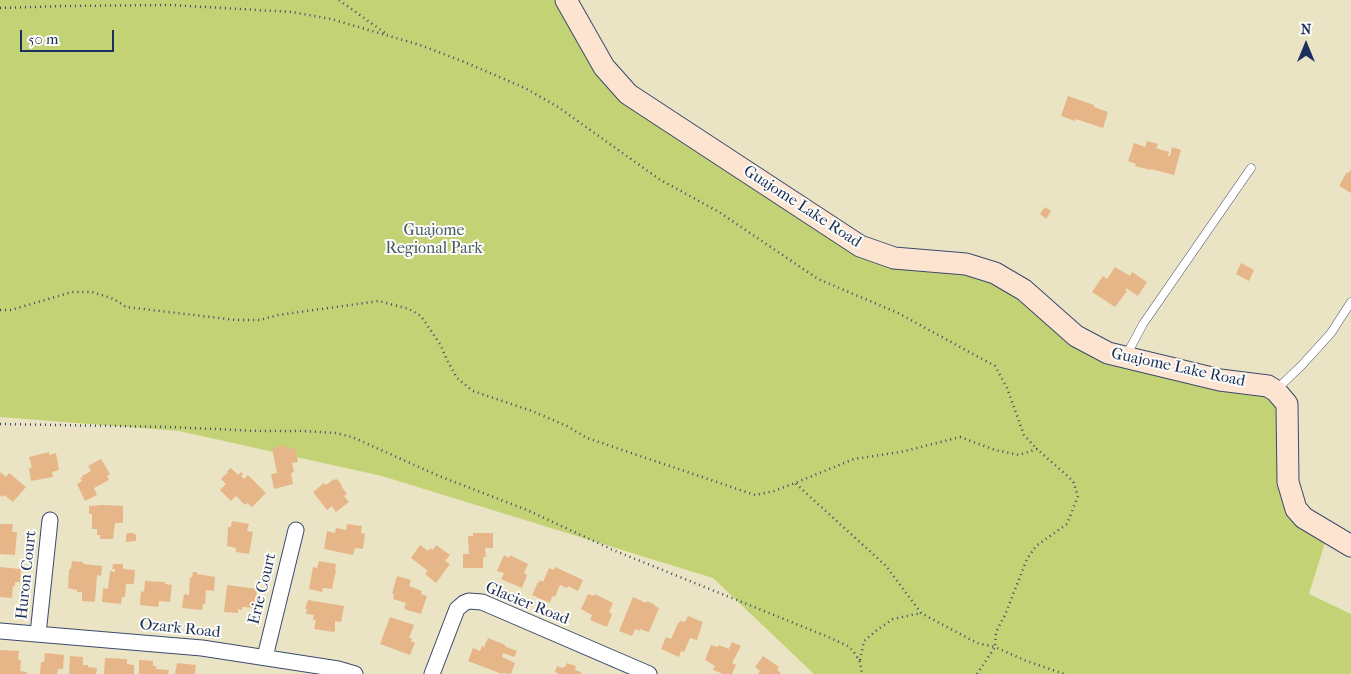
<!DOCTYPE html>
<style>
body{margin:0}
#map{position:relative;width:1351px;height:674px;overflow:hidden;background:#ebe4c4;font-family:"IM FELL French Canon",serif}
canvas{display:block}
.north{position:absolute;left:1281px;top:20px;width:50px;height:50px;-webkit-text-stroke:4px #fdfcf7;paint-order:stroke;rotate:0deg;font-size:14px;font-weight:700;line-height:20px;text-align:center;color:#1b2f5e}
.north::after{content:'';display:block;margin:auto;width:18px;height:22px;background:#1b2f5e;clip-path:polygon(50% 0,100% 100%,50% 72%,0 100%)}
.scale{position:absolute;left:20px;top:30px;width:94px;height:22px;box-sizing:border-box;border:2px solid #1b2f5e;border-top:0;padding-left:6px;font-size:15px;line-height:18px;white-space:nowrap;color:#1b2f5e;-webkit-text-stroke:4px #fdfcf7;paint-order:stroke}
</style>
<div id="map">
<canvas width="1351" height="674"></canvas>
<div class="north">N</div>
<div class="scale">50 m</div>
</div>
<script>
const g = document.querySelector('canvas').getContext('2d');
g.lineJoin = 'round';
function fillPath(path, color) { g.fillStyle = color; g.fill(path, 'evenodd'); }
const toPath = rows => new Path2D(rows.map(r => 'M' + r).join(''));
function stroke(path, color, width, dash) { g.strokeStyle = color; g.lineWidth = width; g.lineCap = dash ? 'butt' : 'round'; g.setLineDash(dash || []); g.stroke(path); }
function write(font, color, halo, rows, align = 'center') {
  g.font = font + ' "IM FELL French Canon",serif'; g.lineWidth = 4; g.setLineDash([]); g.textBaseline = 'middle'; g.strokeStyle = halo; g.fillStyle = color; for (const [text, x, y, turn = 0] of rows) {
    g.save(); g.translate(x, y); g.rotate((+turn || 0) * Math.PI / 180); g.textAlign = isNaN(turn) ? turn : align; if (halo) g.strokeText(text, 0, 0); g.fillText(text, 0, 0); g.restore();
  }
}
fillPath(toPath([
 [0,0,565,0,607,72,859,246,964,264,1080,339,1279,394,1288,488,1328,533,1309,594,1351,614,1351,674,814,674,713,578,382,476,179,431,0,417]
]), '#c3d274');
fillPath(toPath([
 [1068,96,1094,105,1094,107,1108,112,1103,128,1076,119,1075,121,1061,116],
 [1147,141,1158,144,1156,148,1169,152,1168,156,1170,156,1172,147,1181,150,1174,175,1151,169,1151,170,1135,166,1136,164,1128,161,1134,143,1145,147],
 [1351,169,1351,193,1339,186,1347,172,1349,173],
 [1045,207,1051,211,1046,219,1040,214],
 [1241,263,1254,270,1249,281,1236,274],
 [1115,267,1130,276,1132,272,1147,282,1138,296,1126,288,1125,290,1127,291,1115,307,1092,292,1103,276,1107,279],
 [286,445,287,449,288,449,295,448,298,462,292,463,294,472,291,473,293,484,274,489,271,474,277,473,272,448],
 [49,452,49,455,56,453,59,470,52,472,53,477,31,481,29,468,32,468,29,457],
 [101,459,110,474,107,476,109,480,94,488,97,495,85,501,77,484,82,481,80,478,83,477,82,476,91,471,88,466],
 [231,468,238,475,241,472,243,474,241,476,244,479,248,475,266,493,252,507,247,503,245,505,236,496,231,501,220,490,226,484,221,479,228,472,227,471],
 [0,472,6,477,9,473,26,487,13,502,4,495,2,497,0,495],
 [334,479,335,480,337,479,342,485,341,486,347,494,344,496,349,502,336,512,332,506,327,510,313,492,324,483,326,485],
 [103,505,123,506,123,523,115,523,113,539,100,539,100,535,97,535,97,529,92,529,92,514,89,514,89,506],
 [232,521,249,524,247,531,253,532,249,554,236,552,236,548,227,546,228,527,231,527],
 [0,524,13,524,12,532,17,532,15,555,0,554],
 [347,524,362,526,361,533,365,534,363,549,355,548,353,555,324,549,327,531,335,533,336,528,346,530],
 [128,533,133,533,136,535,136,541,126,542,126,535],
 [473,533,493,533,493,548,485,548,486,557,483,557,483,568,463,568,463,554,469,554,468,536,473,536],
 [420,545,428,551,430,548,433,550,436,545,450,555,445,561,450,564,436,583,425,574,428,571,411,558],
 [504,555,509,558,510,555,528,564,524,573,527,575,522,588,501,579,504,573,497,571],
 [72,561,83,562,83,564,102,566,101,576,97,575,95,602,82,601,82,592,77,592,77,589,76,590,68,588,69,570,71,568],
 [319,561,336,564,335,570,336,570,332,589,323,588,322,592,309,589,313,567,317,568],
 [113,564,123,564,123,569,135,570,134,584,126,584,125,597,122,597,121,604,102,602,103,588,108,589,110,571,115,572,115,569,112,569],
 [0,567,21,569,20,582,15,582,15,586,13,586,12,598,0,597],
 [555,567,583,580,578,591,568,586,567,588,560,585,555,597,552,596,550,603,532,595,538,582,539,583,540,580,543,582,549,568,554,570],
 [193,572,197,572,197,574,215,577,214,591,206,590,205,604,203,604,202,610,182,608,184,594,189,595,190,577,192,578],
 [397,576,411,580,409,586,422,591,421,594,427,596,421,614,407,610,404,608,406,603,393,599,394,594,392,594],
 [145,581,165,582,165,584,172,585,170,602,159,601,158,607,140,605,141,591,144,592],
 [227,585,257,589,255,608,242,607,242,610,238,609,238,613,224,612],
 [588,594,594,596,595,594,613,603,609,612,612,614,607,627,590,620,592,615,581,609],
 [633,597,646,603,647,601,655,605,655,606,659,608,649,632,642,630,641,628,640,631,635,629,632,636,619,631],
 [308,600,344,606,341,622,335,621,335,631,333,632,314,629,316,620,313,620,314,615,306,614,307,609,305,609],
 [688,616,703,622,697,640,690,638,684,652,681,651,679,657,661,649,666,637,671,639,678,623,679,623,680,621,685,622],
 [390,617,414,625,409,638,412,638,411,641,415,643,410,655,380,644],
 [488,638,505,645,506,647,517,651,514,657,503,653,502,657,515,663,511,674,503,673,502,674,468,661,473,648,480,651,482,646,485,647,485,645],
 [732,642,741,646,732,663,736,665,732,674,723,674,713,670,715,666,705,660,711,645,718,647,719,645,729,649],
 [0,650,19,651,18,660,21,660,20,671,27,672,27,674,0,674],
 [45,653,64,655,63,669,58,669,57,674,40,674,41,662,44,662],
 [70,656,83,657,83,665,88,665,88,667,97,668,96,674,69,674],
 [763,656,779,667,777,670,781,673,780,674,758,674,760,671,755,667],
 [105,658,127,659,127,664,134,665,134,674,104,674],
 [139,660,153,661,153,666,156,666,156,669,169,670,168,674,139,674],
 [177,663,196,665,195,674,175,674],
 [567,663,576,666,575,670,581,672,581,674,559,674,555,672,557,666,563,668,564,666,565,667]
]), '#e6b689');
const lane = toPath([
 [1126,356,1143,324,1251,168],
 [1277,389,1302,365,1331,333,1351,302]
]);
const street = toPath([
 [0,631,202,648,338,669,355,674],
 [38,634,50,520],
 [265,657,296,530],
 [432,674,457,609,464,603,469,601,482,602,649,674]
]);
const secondary = toPath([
 [566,0,604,67,628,94,860,246,894,258,966,264,995,273,1024,290,1076,336,1108,353,1220,380,1268,386,1276,391,1287,404,1288,482,1296,509,1304,518,1351,546]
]);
stroke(lane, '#3a4a6d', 9);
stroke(street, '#3a4a6d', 17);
stroke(secondary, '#3a4a6d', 23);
stroke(toPath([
 [339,0,385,33],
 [0,8,65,6,171,5,292,12,331,19,420,45,462,61,525,88,558,107,659,179,719,212,818,279,898,313,995,366,1007,388,1024,435,1037,449],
 [0,310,11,310,72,292,92,292,114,299,126,307,236,320,260,320,278,315,379,301,409,309,421,316,440,344,447,360,457,378,473,391,532,411,567,426,587,438,755,495,774,491,795,483,854,459,901,452,960,437,995,450,1019,455,1037,449,1073,481,1078,496,1067,524,1036,546,1027,559,1005,615,996,632,995,647,977,643,921,613,886,566,795,483],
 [0,424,170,427,258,431,303,431,336,433,352,437,439,476,527,510,613,550,826,636,848,646,854,652,860,662,862,674],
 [860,660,864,641,877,630,893,619,921,613],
 [977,674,995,647,1024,660,1064,674]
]), '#3a4a6d', 2.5, [1, 4]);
stroke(lane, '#fff', 8);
stroke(street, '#fff', 15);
stroke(secondary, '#fde4d0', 21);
write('16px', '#1b2f5e', '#fdfcf7', [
 ["Guajome Lake Road",802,207,33],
 ["Guajome Lake Road",1178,368,12],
 ["Huron Court",27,575,-84],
 ["Erie Court",263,589,-76],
 ["Glacier Road",527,604,22],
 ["Ozark Road",180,629,6]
]);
write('16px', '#455864', '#fdfcf7', [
 ["Guajome",434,231],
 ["Regional Park",434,249]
]);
</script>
